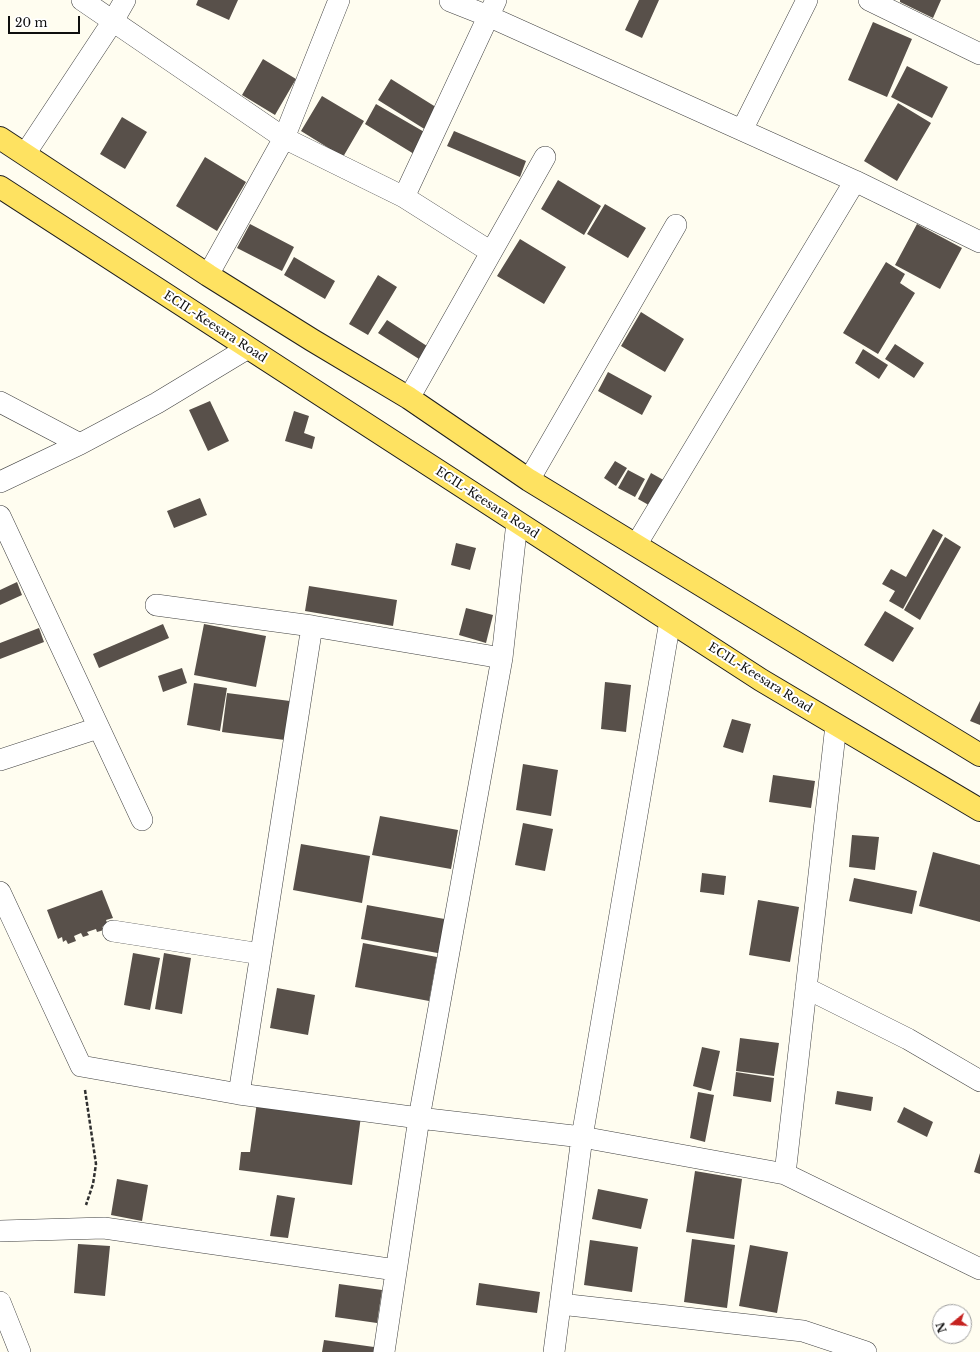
<!DOCTYPE html>
<style>
body{margin:0}
#map{position:relative;width:980px;height:1352px;overflow:hidden;background:#fffdf0;font-family:"Libre Baskerville",serif}
canvas{display:block}
.north{position:absolute;left:932px;top:1304px;width:40px;height:40px;box-sizing:border-box;background:#fff;border:1px solid #9f9f9f;border-radius:50%;rotate:252deg;font-size:11px;font-weight:700;line-height:16px;text-align:center;color:#0e0e0e}
.north::after{content:'';display:block;margin:auto;width:14px;height:18px;background:#c52220;clip-path:polygon(50% 0,100% 100%,50% 72%,0 100%)}
.scale{position:absolute;left:8px;top:16px;width:72px;height:18px;box-sizing:border-box;border:2px solid #0e0e0e;border-top:0;padding-left:5px;font-size:12px;line-height:14px;white-space:nowrap;color:#0e0e0e;-webkit-text-stroke:3px #fff;paint-order:stroke}
</style>
<div id="map">
<canvas width="980" height="1352"></canvas>
<div class="north">N</div>
<div class="scale">20 m</div>
</div>
<script>
const g = document.querySelector('canvas').getContext('2d');
g.lineJoin = 'round';
function fillPath(path, color) { g.fillStyle = color; g.fill(path, 'evenodd'); }
const toPath = rows => new Path2D(rows.map(r => 'M' + r).join(''));
function stroke(path, color, width, dash) { g.strokeStyle = color; g.lineWidth = width; g.lineCap = dash ? 'butt' : 'round'; g.setLineDash(dash || []); g.stroke(path); }
function write(font, color, halo, rows, align = 'center') {
  g.font = font + ' "Libre Baskerville",serif'; g.lineWidth = 4; g.setLineDash([]); g.textBaseline = 'middle'; g.strokeStyle = halo; g.fillStyle = color; for (const [text, x, y, turn = 0] of rows) {
    g.save(); g.translate(x, y); g.rotate((+turn || 0) * Math.PI / 180); g.textAlign = isNaN(turn) ? turn : align; if (halo) g.strokeText(text, 0, 0); g.fillText(text, 0, 0); g.restore();
  }
}
fillPath(toPath([
 [198,0,238,0,229,20,196,5],
 [639,0,659,0,642,38,625,30],
 [900,0,941,0,933,18,900,2],
 [873,22,912,39,887,97,848,80],
 [263,59,296,79,275,115,242,95],
 [907,66,948,87,932,118,891,97],
 [391,79,439,109,426,130,378,100],
 [322,96,364,121,343,157,301,131],
 [898,103,931,123,897,181,864,161],
 [376,104,426,133,414,154,365,124],
 [122,117,147,132,125,169,100,154],
 [454,131,526,161,520,177,447,146],
 [205,157,246,182,217,231,176,206],
 [558,180,601,206,584,235,541,209],
 [605,204,646,228,628,258,587,234],
 [250,224,294,247,282,271,237,248],
 [917,224,962,248,940,289,895,265],
 [520,239,566,267,544,304,497,276],
 [294,257,335,281,325,299,284,275],
 [886,262,905,274,900,283,915,293,878,354,843,333],
 [378,275,397,287,368,335,349,324],
 [641,312,684,339,665,372,621,346],
 [387,320,427,346,419,359,378,333],
 [895,344,924,363,914,378,885,359],
 [863,349,888,365,879,379,855,363],
 [608,372,652,396,642,415,598,391],
 [210,401,229,441,208,451,189,410],
 [294,411,309,416,304,433,315,437,312,449,285,441],
 [615,461,627,468,616,486,604,478],
 [628,470,645,479,635,497,618,488],
 [651,473,667,482,654,508,638,499],
 [200,498,207,515,174,528,167,511],
 [933,529,943,535,903,609,889,601,895,591,882,584,891,569,906,577],
 [945,537,961,547,920,620,904,610],
 [456,543,476,548,470,570,451,565],
 [17,582,22,595,0,605,0,590],
 [309,586,397,600,393,626,305,611],
 [466,608,493,615,486,643,459,635],
 [885,611,914,628,893,662,864,645],
 [163,624,169,638,99,668,93,654],
 [204,624,266,636,256,687,194,675],
 [39,628,44,642,0,659,0,643],
 [182,668,187,683,163,692,158,676],
 [605,682,631,685,626,732,601,729],
 [194,683,227,688,220,731,187,725],
 [227,693,290,701,285,740,222,732],
 [980,701,980,725,970,721],
 [732,719,751,724,743,753,723,747],
 [523,764,558,770,551,816,516,810],
 [773,775,815,781,811,808,769,802],
 [380,816,458,830,451,869,372,855],
 [523,823,553,829,545,871,515,865],
 [852,835,879,837,875,870,849,867],
 [301,844,370,856,362,903,293,890],
 [933,852,980,865,980,922,919,906],
 [702,873,726,876,724,895,700,892],
 [854,878,917,891,912,914,849,901],
 [102,890,113,918,106,920,108,925,102,927,104,930,97,932,96,929,87,932,89,935,83,937,81,933,74,936,76,941,68,944,66,940,63,942,62,937,58,939,47,910],
 [758,900,799,907,790,962,749,955],
 [367,905,450,920,443,954,361,939],
 [363,943,437,957,429,1001,355,987],
 [133,953,160,958,150,1010,124,1005],
 [164,953,191,958,182,1014,155,1009],
 [277,988,315,995,308,1035,270,1028],
 [740,1038,779,1043,774,1076,736,1071],
 [702,1047,720,1051,711,1091,693,1086],
 [736,1072,774,1078,771,1102,733,1096],
 [837,1091,873,1097,871,1111,835,1104],
 [698,1092,714,1095,705,1142,690,1138],
 [257,1102,361,1116,352,1185,239,1170,241,1152,250,1152],
 [904,1107,933,1122,927,1137,897,1122],
 [980,1153,980,1174,974,1172],
 [695,1171,742,1179,734,1239,686,1232],
 [117,1179,148,1185,142,1221,111,1215],
 [598,1189,648,1199,641,1229,592,1219],
 [277,1195,295,1198,288,1238,270,1236],
 [692,1239,735,1245,727,1308,684,1302],
 [590,1240,638,1247,632,1292,584,1285],
 [78,1244,110,1246,105,1296,74,1293],
 [750,1245,788,1252,777,1313,739,1306],
 [479,1283,540,1292,537,1313,476,1305],
 [339,1284,382,1290,377,1323,335,1317],
 [324,1340,374,1347,374,1352,322,1352]
]), '#58504a');
const minor = toPath([
 [82,0,284,138,404,197,491,252],
 [869,0,980,54],
 [450,1,488,16,855,181],
 [742,130,807,0],
 [25,154,113,21,125,0],
 [404,197,496,0],
 [208,275,284,138,339,0],
 [409,398,545,157],
 [0,402,80,444],
 [529,480,676,225],
 [0,482,80,444,157,403,248,348],
 [0,516,142,820],
 [636,545,855,181,980,242],
 [156,605,312,626,502,658,419,1118,384,1352],
 [502,658,517,522],
 [0,760,98,728],
 [0,892,81,1066,239,1094,419,1118,582,1137,785,1174,980,1269],
 [113,931,261,954],
 [806,988,908,1039,980,1081],
 [239,1094,312,626],
 [785,1174,836,725],
 [0,1231,104,1228,396,1270],
 [0,1302,20,1352],
 [560,1304,803,1331,866,1352],
 [554,1352,582,1137,670,621]
]);
const primary = toPath([
 [0,138,208,275,312,340,409,398,529,480,980,755],
 [0,187,761,680,980,810]
]);
stroke(minor, '#414141', 22);
stroke(primary, '#1f1f1f', 24);
stroke(toPath([
 [85,1090,96,1164,93,1184,86,1205]
]), '#303030', 2.5, [4, 2]);
stroke(minor, '#fff', 21);
stroke(primary, '#fee261', 22);
write('12px', '#0e0e0e', '#fff', [
 ["ECIL-Keesara Road",215,327,33],
 ["ECIL-Keesara Road",487,503,33],
 ["ECIL-Keesara Road",760,678,32]
]);
</script>
